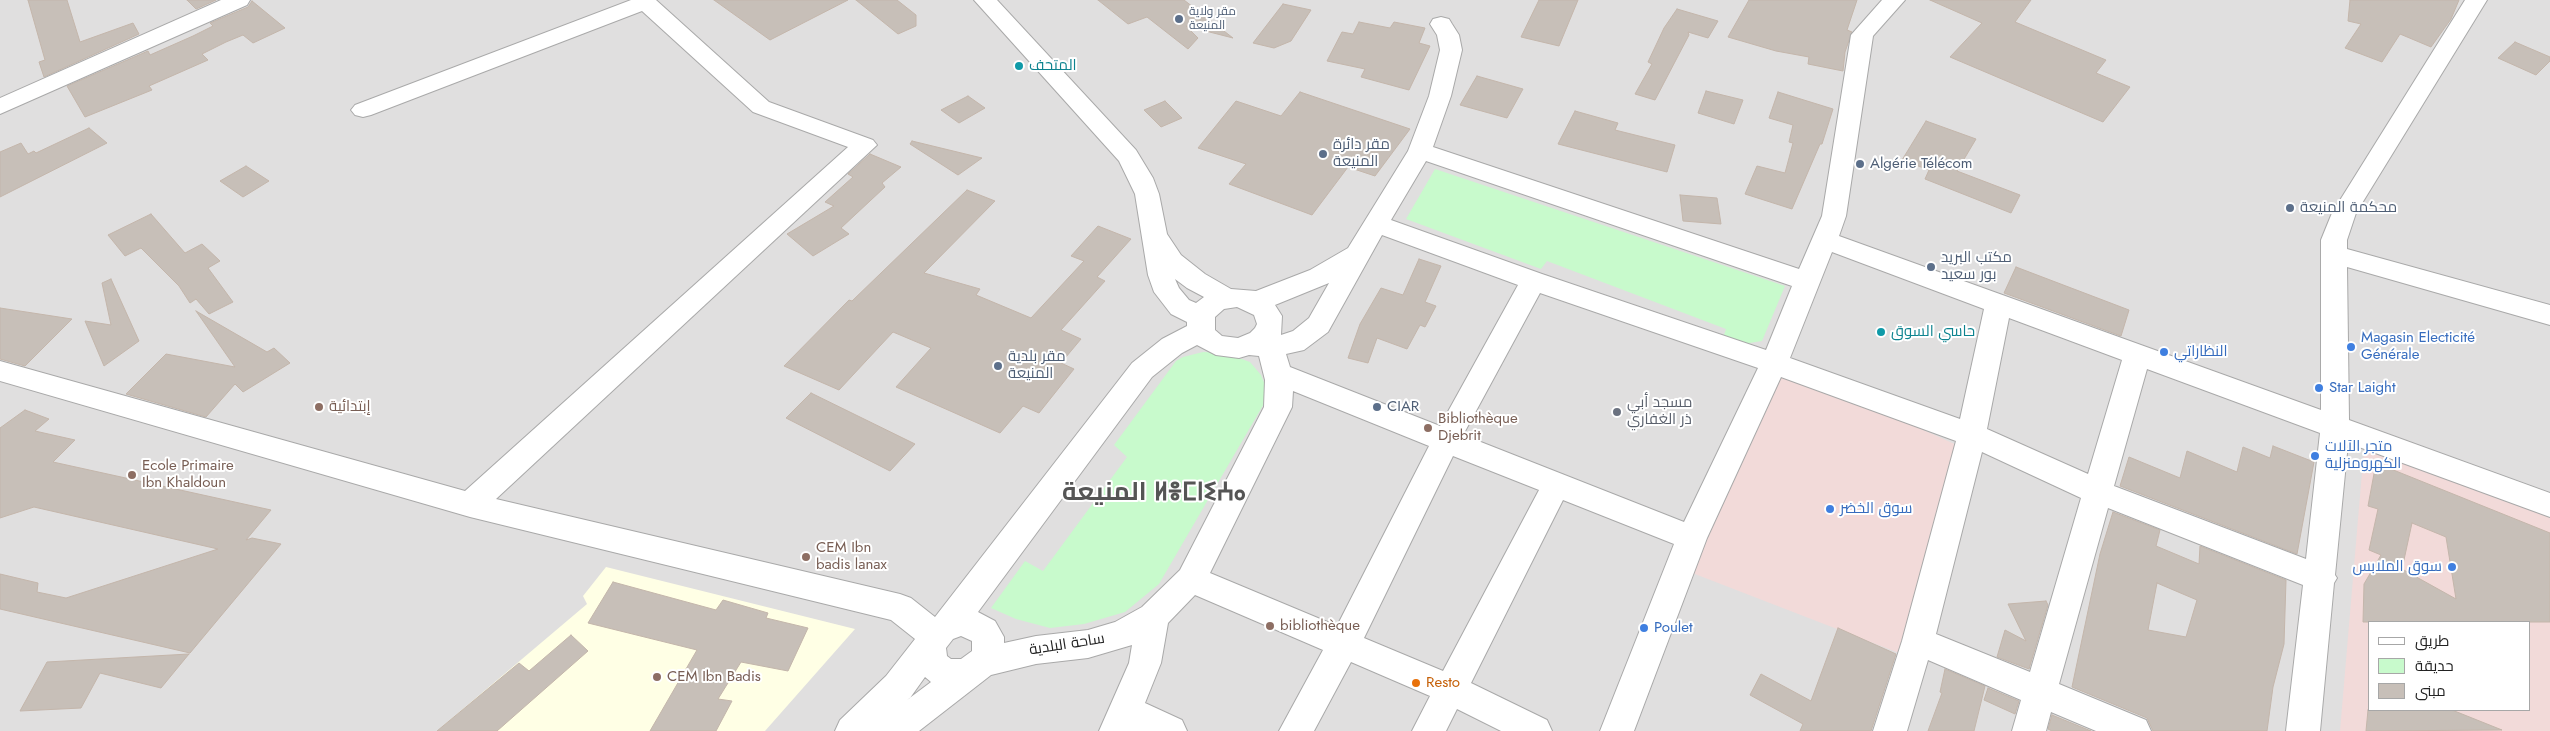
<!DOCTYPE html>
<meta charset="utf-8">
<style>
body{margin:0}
#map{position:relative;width:2550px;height:731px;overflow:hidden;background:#f2efe9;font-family:Jost,Cairo,sans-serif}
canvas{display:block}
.legend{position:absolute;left:2368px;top:621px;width:162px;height:90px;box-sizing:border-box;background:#fff;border:1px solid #a7a7a7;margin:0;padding:6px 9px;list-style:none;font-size:15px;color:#222}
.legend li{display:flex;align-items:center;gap:10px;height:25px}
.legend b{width:25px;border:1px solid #a7a7a7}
</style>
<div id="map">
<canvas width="2550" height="731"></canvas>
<ul class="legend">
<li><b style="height:6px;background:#fff"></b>طريق</li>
<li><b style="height:14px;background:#c8facc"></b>حديقة</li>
<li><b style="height:14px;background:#c7bfb8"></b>مبنى</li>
</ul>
</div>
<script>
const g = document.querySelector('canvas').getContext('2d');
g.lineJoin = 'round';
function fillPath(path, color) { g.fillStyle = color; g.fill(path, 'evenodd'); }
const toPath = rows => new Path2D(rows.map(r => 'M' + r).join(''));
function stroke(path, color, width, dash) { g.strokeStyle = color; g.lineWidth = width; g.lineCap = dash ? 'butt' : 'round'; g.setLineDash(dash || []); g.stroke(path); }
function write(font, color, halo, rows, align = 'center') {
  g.font = font + ' Jost,Cairo,"Noto Sans Tifinagh",sans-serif'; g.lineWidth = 4; g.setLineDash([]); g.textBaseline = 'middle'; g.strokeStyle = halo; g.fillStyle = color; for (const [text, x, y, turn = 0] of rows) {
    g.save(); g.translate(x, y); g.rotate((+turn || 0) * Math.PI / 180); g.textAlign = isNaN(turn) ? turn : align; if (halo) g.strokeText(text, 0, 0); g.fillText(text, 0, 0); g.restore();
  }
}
fillPath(toPath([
 [0,0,2550,0,2550,731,0,731],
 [2369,622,2529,622,2529,710,2369,710]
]), '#e0dfdf');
fillPath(toPath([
 [1774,363,1968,450,1912,658,1682,569],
 [2365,437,2550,511,2550,731,2340,731],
 [2369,622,2529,622,2529,710,2369,710]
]), '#f2dad9');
fillPath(toPath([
 [606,567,855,629,765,731,449,731,444,725,587,604,583,596]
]), '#ffffe5');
fillPath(toPath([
 [1435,169,1785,286,1762,341,1743,344,1722,341,1726,329,1547,261,1541,269,1406,219],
 [1203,352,1225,353,1250,362,1261,375,1269,395,1159,584,1125,612,1084,624,1050,628,1016,619,991,608,1025,561,1043,571,1127,457,1114,445,1176,361,1183,357]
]), '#c8facc');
const building = toPath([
 [28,0,67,0,80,42,133,23,139,34,44,77,39,62,45,60,28,0],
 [187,0,216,0,196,9,187,0],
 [714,0,848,0,770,40,714,0],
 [856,0,897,0,916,15,916,26,898,34,856,0],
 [1098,0,1184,0,1233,38,1186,26,1198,38,1188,49,1147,17,1128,24,1098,0],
 [1539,0,1578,0,1559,46,1521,37,1539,0],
 [1749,0,1857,0,1847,30,1852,32,1845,52,1843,71,1808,64,1809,57,1776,51,1728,37,1749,0],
 [1930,0,2031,0,2015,22,2106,60,2096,73,2130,87,2103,122,1950,57,1982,23,1930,0],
 [2350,0,2459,0,2451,19,2431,47,2400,34,2382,62,2345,48,2361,24,2348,21,2350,0],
 [252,1,285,28,253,43,243,35,226,42,202,54,208,60,149,86,152,90,85,117,67,86,148,51,150,55,193,36,213,26,210,23,248,7,252,1],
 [1283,4,1311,10,1291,41,1274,48,1253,43,1283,4],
 [1677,9,1718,21,1708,38,1688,32,1689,35,1655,100,1635,94,1652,64,1648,62,1664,28,1677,9],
 [1359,22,1390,28,1394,22,1425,28,1419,43,1430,46,1409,90,1361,77,1365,69,1327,61,1342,32,1353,34,1359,22],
 [2515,42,2550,57,2550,61,2536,75,2498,58,2515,42],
 [1477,76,1523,89,1507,118,1460,105,1477,76],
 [1706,91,1743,100,1734,124,1698,113,1706,91],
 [1300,92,1410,129,1375,176,1348,167,1312,215,1229,184,1246,164,1198,148,1236,101,1281,116,1300,92],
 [1778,92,1833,109,1822,144,1820,144,1792,209,1745,194,1757,166,1785,173,1793,143,1789,142,1793,125,1769,118,1778,92],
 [968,96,985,108,959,123,941,110,968,96],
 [1165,101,1182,118,1161,127,1144,110,1165,101],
 [1575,111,1618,123,1615,130,1675,145,1667,172,1558,144,1575,111],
 [1926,121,1976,139,1957,171,2020,195,2011,213,1925,179,1929,170,1902,160,1926,121],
 [89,128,107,143,0,197,0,152,21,143,28,154,34,151,36,153,89,128],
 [912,141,982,158,958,175,910,144,912,141],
 [870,154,901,167,882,183,885,187,841,228,849,234,813,256,787,234,834,206,825,202,853,177,848,174,870,154],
 [246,166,269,181,243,197,220,181,246,166],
 [967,190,995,201,924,273,980,289,976,295,1031,318,1084,261,1071,256,1098,226,1131,239,1097,277,1105,281,1061,330,1081,339,1061,363,1074,369,1039,413,1023,406,1000,433,896,387,931,348,893,332,839,390,784,366,849,300,852,301,967,190],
 [1680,195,1717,198,1721,224,1683,221,1680,195],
 [151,214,185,253,202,244,220,261,208,268,233,302,209,314,196,299,190,303,179,286,141,248,125,256,108,235,151,214],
 [1419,259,1441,266,1425,302,1436,306,1425,327,1420,325,1407,349,1377,338,1368,363,1348,358,1360,324,1381,288,1403,295,1419,259],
 [2016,267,2129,310,2121,336,2004,293,2016,267],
 [111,279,139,341,104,366,85,321,111,325,102,283,111,279],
 [0,308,72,319,25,366,0,359,0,308],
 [196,311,267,352,274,348,290,363,243,392,235,384,206,417,126,394,166,354,235,367,196,311],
 [811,393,915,444,890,471,786,418,811,393],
 [25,410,49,419,35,431,75,440,53,462,271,510,246,540,252,538,281,544,190,653,0,609,0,574,38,583,37,592,66,598,218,549,34,507,0,518,0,428,25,410],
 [2273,446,2314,462,2297,554,2120,486,2129,457,2180,478,2187,451,2237,472,2243,447,2270,458,2273,446],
 [2376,463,2550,533,2550,622,2363,622,2364,584,2381,555,2369,550,2378,509,2368,506,2376,463],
 [2412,523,2446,537,2456,599,2402,569,2412,523],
 [2113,512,2160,530,2156,546,2199,564,2200,546,2286,580,2284,644,2273,687,2267,731,2153,731,2147,718,2072,687,2100,554,2113,512],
 [2157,583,2197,600,2186,637,2148,630,2157,583],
 [613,582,716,610,723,600,768,613,766,618,808,628,788,671,741,662,718,699,732,701,716,731,650,731,697,650,588,623,613,582],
 [2046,601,2048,605,2029,669,1997,657,2005,630,2026,641,2008,604,2046,601],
 [1838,628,1896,654,1871,731,1800,731,1803,724,1750,695,1761,674,1811,701,1838,628],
 [571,635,588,651,497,731,437,731,519,663,529,671,571,635],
 [189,654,161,688,100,673,81,708,20,711,47,662,189,654],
 [1945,669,1985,686,1974,731,1928,731,1942,693,1940,692,1945,669],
 [1988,688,2019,701,2015,714,1984,700,1988,688],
 [2368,710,2452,710,2502,730,2366,731,2368,710],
 [2052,715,2091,731,2052,731,2048,729,2052,715]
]);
fillPath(building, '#c7bfb8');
stroke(building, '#c4b6ab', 1);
const minor = toPath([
 [221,0,250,0,247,5,0,114,0,98,221,0],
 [631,0,656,0,769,102,873,140,877,145,496,499,900,594,911,598,935,617,1132,363,1162,339,1187,326,1187,322,1171,314,1154,292,1148,275,1135,194,1119,161,974,0,997,0,1136,150,1153,178,1159,194,1167,234,1181,255,1205,274,1231,289,1256,291,1310,270,1348,248,1408,151,1429,96,1440,50,1437,35,1430,24,1433,19,1441,17,1449,19,1452,24,1459,35,1462,50,1451,96,1433,147,1799,269,1822,216,1851,35,1882,0,1905,0,1873,36,1846,216,1839,236,2321,410,2321,240,2332,213,2465,0,2487,0,2356,213,2347,240,2347,249,2550,305,2550,325,2347,267,2349,420,2550,493,2550,517,2348,443,2335,575,2337,578,2334,583,2320,731,2286,731,2303,585,2108,508,2059,684,2146,720,2151,731,2096,731,2051,712,2046,731,2012,731,2021,700,1928,660,1907,731,1873,731,1902,641,1956,441,1781,377,1707,538,1634,731,1600,731,1674,544,1563,500,1471,683,1547,720,1552,731,1501,731,1457,709,1446,731,1412,731,1430,696,1351,662,1314,731,1279,731,1323,650,1195,595,1168,623,1161,663,1145,703,1182,720,1187,731,1099,731,1129,663,1132,645,1088,658,1036,664,991,675,919,731,835,731,840,720,886,676,915,639,891,620,470,517,0,381,0,361,465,491,848,147,753,112,642,11,371,115,363,117,355,115,351,110,355,105,631,0],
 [1426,161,1792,286,1766,350,1542,274,1391,220,1426,161],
 [1382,235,1518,285,1440,426,1290,367,1286,354,1304,350,1328,332,1382,235],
 [1832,252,1984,309,1960,419,1790,358,1832,252],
 [1175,279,1187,288,1204,297,1196,303,1189,300,1179,288,1175,279],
 [1329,283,1309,318,1293,331,1281,335,1282,316,1275,305,1329,283],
 [1540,293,1758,368,1684,522,1463,435,1540,293],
 [1237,307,1254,315,1257,324,1255,328,1250,333,1238,338,1222,336,1215,330,1215,317,1224,309,1237,307],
 [2009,318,2122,360,2088,474,1987,429,2009,318],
 [1197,345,1216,355,1239,358,1249,355,1259,356,1265,380,1264,407,1180,570,1142,607,1115,622,1088,630,1036,636,1004,643,1004,637,995,621,978,612,1152,377,1182,353,1197,345],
 [2147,369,2320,433,2306,559,2114,486,2147,369],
 [1293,391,1429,446,1337,626,1210,573,1292,407,1293,391],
 [1982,452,2081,498,2030,672,1936,634,1982,452],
 [1453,456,1539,490,1443,671,1364,638,1453,456],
 [961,636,972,641,972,651,961,659,951,659,947,656,946,648,953,639,961,636],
 [925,677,931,682,907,700,910,698,925,677]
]);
stroke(minor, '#a9a9a9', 2);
fillPath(minor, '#fff');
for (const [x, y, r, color] of [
 [1179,19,5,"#5c6f8a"],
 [1019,66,5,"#0f9aa8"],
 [1323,154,5,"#5c6f8a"],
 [1860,164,5,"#5c6f8a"],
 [2290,208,5,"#5c6f8a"],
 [1931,267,5,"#5c6f8a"],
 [1881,332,5,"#0f9aa8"],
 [2351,347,5,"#3f7fe0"],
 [2164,352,5,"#3f7fe0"],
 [998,366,5,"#5c6f8a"],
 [2319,388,5,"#3f7fe0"],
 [319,407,5,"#8d6e63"],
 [1377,407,5,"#5c6f8a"],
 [1617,412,5,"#6b7280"],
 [1428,428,5,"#8d6e63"],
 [2315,456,5,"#3f7fe0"],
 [132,475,5,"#8d6e63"],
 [1830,509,5,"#3f7fe0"],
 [806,557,5,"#8d6e63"],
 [2452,567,5,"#3f7fe0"],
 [1270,626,5,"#8d6e63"],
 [1644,628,5,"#3f7fe0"],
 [657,677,5,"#8d6e63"],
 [1416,683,5,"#e8710a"]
]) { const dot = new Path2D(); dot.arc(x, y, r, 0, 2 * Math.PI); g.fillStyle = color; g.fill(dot); stroke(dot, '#fff', 2); }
write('12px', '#4e5e75', '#fff', [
 ["مقر ولاية",1189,12],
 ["المنيعة",1189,26]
], 'left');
write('15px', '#0d838f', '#fff', [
 ["المتحف",1029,66],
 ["حاسي السوق",1891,332]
], 'left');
write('15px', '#4e5e75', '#fff', [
 ["مقر دائرة",1333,145],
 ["المنيعة",1333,162],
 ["Algérie Télécom",1870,164],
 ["محكمة المنيعة",2300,208],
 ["مكتب البريد",1941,258],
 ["بور سعيد",1941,275],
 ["مقر بلدية",1008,357],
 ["المنيعة",1008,374],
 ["CIAR",1387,407]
], 'left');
write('15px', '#366cbe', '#fff', [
 ["Magasin Electicité",2361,338],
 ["Générale",2361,355],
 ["النظاراتي",2174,352],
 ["Star Laight",2329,388],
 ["متجر الآلات",2325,447],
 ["الكهرومنزلية",2325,464],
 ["سوق الخضر",1840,509],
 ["سوق الملابس",2442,567,"right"],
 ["Poulet",1654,628]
], 'left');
write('15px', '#5b616d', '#fff', [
 ["مسجد أبي",1627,403],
 ["ذر الغفاري",1627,420]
], 'left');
write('15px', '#785e54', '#fff', [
 ["إبتدائية",329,407],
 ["Bibliothèque",1438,419],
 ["Djebrit",1438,436],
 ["Ecole Primaire",142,466],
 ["Ibn Khaldoun",142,483],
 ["CEM Ibn",816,548],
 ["badis lanax",816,565],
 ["bibliothèque",1280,626],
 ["CEM Ibn Badis",667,677]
], 'left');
write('15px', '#222', '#fff', [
 ["ساحة البلدية",1067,645,-9]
]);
write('15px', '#c56008', '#fff', [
 ["Resto",1426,683]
], 'left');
write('bold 25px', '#555', '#fff', [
 ["المنيعة ⵍⴻⵎⵏⵉⵄⴰ",1154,494]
]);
</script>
